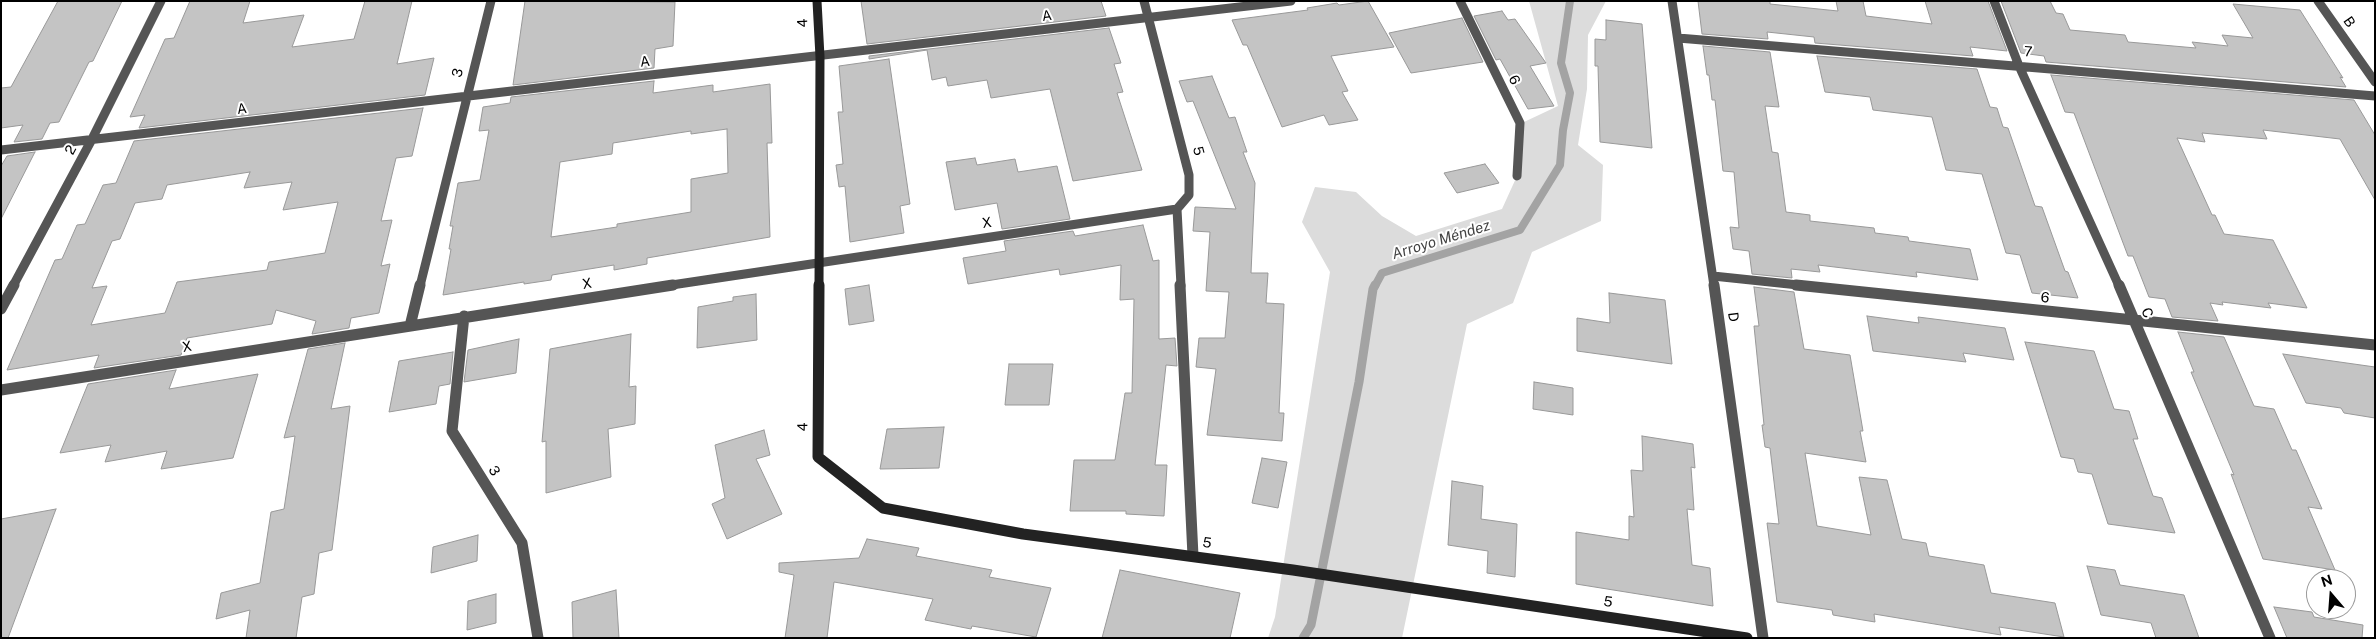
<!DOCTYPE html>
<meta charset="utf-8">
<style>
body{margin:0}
#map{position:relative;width:2376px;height:639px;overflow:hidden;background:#fff;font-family:"Public Sans",sans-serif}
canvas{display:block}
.frame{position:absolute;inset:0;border:2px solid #000;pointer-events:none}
.north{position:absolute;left:2306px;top:569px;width:50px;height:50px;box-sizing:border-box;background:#fff;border:1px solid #999;border-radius:50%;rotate:342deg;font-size:14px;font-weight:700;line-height:20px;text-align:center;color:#000}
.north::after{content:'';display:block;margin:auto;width:18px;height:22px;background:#000;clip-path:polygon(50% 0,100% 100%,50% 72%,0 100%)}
</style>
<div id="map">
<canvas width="2376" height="639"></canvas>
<div class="frame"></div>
<div class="north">N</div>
</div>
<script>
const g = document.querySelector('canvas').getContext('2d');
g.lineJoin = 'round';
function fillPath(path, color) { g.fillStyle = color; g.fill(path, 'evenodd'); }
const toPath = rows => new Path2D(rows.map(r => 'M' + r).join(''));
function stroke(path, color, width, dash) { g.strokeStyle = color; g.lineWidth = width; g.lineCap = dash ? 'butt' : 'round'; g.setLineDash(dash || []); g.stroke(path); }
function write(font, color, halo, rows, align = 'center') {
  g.font = font + ' "Public Sans",sans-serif'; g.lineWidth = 4; g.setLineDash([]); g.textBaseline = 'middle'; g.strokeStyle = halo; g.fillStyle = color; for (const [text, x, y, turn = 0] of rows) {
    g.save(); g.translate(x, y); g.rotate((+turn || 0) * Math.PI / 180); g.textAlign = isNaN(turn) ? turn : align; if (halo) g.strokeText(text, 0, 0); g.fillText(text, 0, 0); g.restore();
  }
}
fillPath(toPath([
 [1529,1,1606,1,1588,35,1587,89,1578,145,1603,165,1601,221,1532,252,1513,303,1467,324,1402,638,1268,638,1275,617,1330,272,1302,222,1315,187,1356,192,1382,216,1416,236,1502,209,1517,176,1524,122,1558,106]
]), '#dcdcdc');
stroke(toPath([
 [1375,286,1382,273,1520,230,1560,165,1563,130,1570,93,1561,63,1570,1]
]), '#a3a3a3', 8);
stroke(toPath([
 [1303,638,1311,625,1359,382,1373,289,1375,285]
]), '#a3a3a3', 9);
const building = toPath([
 [58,1,122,1,93,61,89,62,59,122,50,123,42,139,14,142,23,125,1,128,1,88,11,87,58,1],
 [190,1,250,1,243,23,304,15,292,47,354,39,365,1,412,1,397,64,434,58,425,95,139,128,145,115,130,117,165,39,174,38,190,1],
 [525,1,675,2,673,46,655,49,654,68,513,85,525,1],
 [861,1,1101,1,1106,16,867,44,861,1],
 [1368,1,1394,47,1331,56,1348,91,1342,92,1358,120,1329,125,1324,115,1282,127,1247,45,1243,45,1232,20,1308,10,1307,8,1337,3,1339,5,1368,1],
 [1698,1,1770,1,1770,4,1838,11,1836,1,1863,1,1866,16,1932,24,1925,1,1988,1,2007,51,1970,47,1973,56,1815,43,1814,37,1767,32,1768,39,1702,34,1698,1],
 [2001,1,2050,1,2056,13,2063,14,2070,30,2125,35,2128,42,2196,48,2192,42,2228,46,2222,35,2253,38,2233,4,2300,10,2343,78,2340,77,2346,87,2046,62,2044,56,2021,53,2001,1],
 [1502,11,1508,20,1515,19,1546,63,1530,66,1554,106,1528,109,1500,59,1496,60,1474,16,1502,11],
 [1462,18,1483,62,1411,73,1389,33,1462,18],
 [1606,20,1642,24,1652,148,1600,142,1598,66,1595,66,1595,39,1606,40,1606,20],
 [1109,28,1121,63,1114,64,1123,92,1117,93,1142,170,1073,181,1050,89,991,98,987,80,948,86,946,77,932,80,927,50,869,59,869,56,1109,28],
 [1703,46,1770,52,1779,107,1765,106,1772,152,1778,153,1786,212,1810,215,1810,221,1874,228,1875,233,1908,237,1909,241,1970,249,1978,280,1916,272,1917,277,1818,265,1820,272,1791,269,1792,278,1752,274,1749,251,1733,249,1730,227,1739,228,1734,172,1723,171,1715,100,1712,100,1709,75,1707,75,1703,46],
 [1817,56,1977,69,1990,107,1997,108,2003,127,2008,128,2035,206,2042,207,2065,271,2068,272,2078,298,2032,293,2020,255,2006,253,1982,174,1946,170,1932,117,1873,110,1870,97,1825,92,1817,56],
 [889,59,910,204,900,206,904,233,850,242,845,186,839,187,836,165,843,164,838,112,843,112,839,66,889,59],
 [2051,75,2354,100,2375,135,2375,200,2340,139,2263,130,2267,139,2202,133,2205,142,2177,138,2212,215,2215,215,2224,234,2273,240,2307,308,2268,303,2271,308,2222,302,2223,305,2210,303,2218,321,2172,317,2165,299,2149,297,2133,256,2128,256,2074,113,2065,112,2051,75],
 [1212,76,1229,118,1235,117,1247,152,1243,152,1255,183,1251,273,1268,273,1266,303,1284,304,1279,413,1284,413,1282,441,1207,435,1216,369,1196,367,1199,338,1225,338,1229,292,1206,291,1210,232,1193,231,1195,207,1236,209,1193,101,1187,102,1179,81,1212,76],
 [654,81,653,93,713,85,713,92,770,84,772,143,767,143,770,237,647,258,647,264,614,270,614,265,552,275,551,280,524,284,524,282,443,295,451,249,449,249,453,226,450,226,458,183,480,180,489,130,479,131,483,107,510,103,511,97,654,81],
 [727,129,728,173,691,179,691,212,617,224,617,227,551,237,560,162,612,154,613,143,691,131,691,134,727,129],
 [423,108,412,156,396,158,381,221,392,220,381,266,390,264,379,313,351,318,349,328,312,334,316,321,276,310,272,324,187,338,181,355,94,368,99,355,7,370,55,260,62,259,77,225,85,224,103,185,116,183,134,141,423,108],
 [250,172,244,188,292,182,283,210,338,202,325,253,269,262,267,270,177,282,165,313,91,325,107,286,92,288,112,241,120,239,135,203,162,199,167,185,250,172],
 [35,152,1,219,1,166,7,156,35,152],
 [975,158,977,165,1015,159,1018,172,1057,166,1070,219,1002,229,997,203,955,210,946,162,975,158],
 [1485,164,1499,183,1457,193,1444,173,1485,164],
 [1143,225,1153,261,1159,260,1159,339,1175,338,1177,366,1166,365,1155,465,1167,465,1164,516,1126,514,1126,511,1070,511,1074,460,1115,460,1125,393,1132,393,1134,299,1120,300,1121,265,1060,275,1059,269,968,284,963,258,1006,251,1004,241,1073,231,1075,236,1143,225],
 [869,285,874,321,849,325,845,289,869,285],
 [1754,287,1794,292,1804,349,1850,355,1863,431,1860,431,1866,462,1805,453,1817,526,1871,535,1859,477,1887,480,1902,539,1926,543,1929,556,1984,565,1991,593,2055,603,2064,637,1999,627,2001,635,1874,614,1875,622,1833,615,1832,610,1777,602,1767,523,1779,524,1770,448,1765,447,1762,425,1764,425,1754,326,1759,326,1754,287],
 [1609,293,1665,300,1672,364,1577,351,1577,318,1610,323,1609,293],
 [756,294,757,340,697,348,698,307,733,301,733,297,756,294],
 [1867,316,1919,323,1918,317,2005,328,2014,360,1963,353,1966,362,1873,351,1867,316],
 [2178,332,2224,337,2254,406,2274,409,2292,450,2296,450,2322,509,2308,507,2335,570,2263,559,2231,474,2234,475,2191,372,2194,372,2178,332],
 [631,334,629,387,636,386,635,424,608,429,611,477,546,493,546,441,542,442,550,349,631,334],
 [519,339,516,373,464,382,468,350,519,339],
 [2025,342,2094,351,2114,409,2129,411,2138,439,2133,439,2153,496,2162,498,2175,533,2108,524,2092,474,2078,472,2074,459,2061,457,2025,342],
 [345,343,331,409,350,406,332,550,319,553,314,594,302,597,296,638,246,638,250,610,216,619,221,593,260,583,271,512,284,509,295,436,284,438,308,349,345,343],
 [453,352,450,384,439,386,436,404,389,412,399,361,453,352],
 [2283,354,2375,367,2375,418,2344,413,2341,408,2306,403,2283,354],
 [1009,364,1053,364,1049,405,1005,405,1009,364],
 [176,370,169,389,258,374,233,458,161,469,167,451,105,462,111,445,60,453,88,384,176,370],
 [1534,382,1573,388,1573,415,1533,409,1534,382],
 [944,427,939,468,880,469,887,429,944,427],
 [764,430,770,455,756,459,782,514,727,539,712,504,725,498,715,445,764,430],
 [1642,436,1693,444,1695,468,1691,467,1694,510,1687,509,1692,565,1710,568,1713,606,1576,584,1576,532,1629,540,1629,516,1634,517,1631,470,1643,471,1642,436],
 [1262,458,1287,462,1278,508,1252,503,1262,458],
 [1452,481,1483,486,1481,519,1517,524,1515,577,1487,573,1488,551,1448,545,1452,481],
 [56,509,8,638,1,638,1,519,56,509],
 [478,535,477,561,431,573,433,547,478,535],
 [867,539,919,548,916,556,992,570,989,577,1051,588,1036,637,972,626,971,629,925,620,933,599,834,582,827,638,785,638,794,575,779,572,779,563,859,558,867,539],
 [2087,566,2115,570,2120,585,2184,595,2199,638,2156,638,2151,623,2101,615,2087,566],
 [1120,570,1240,593,1230,638,1102,638,1120,570],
 [616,590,619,638,573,638,572,602,616,590],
 [496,594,496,623,467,630,468,601,496,594],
 [2274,607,2312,612,2314,617,2363,625,2362,638,2287,638,2274,607]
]);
fillPath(building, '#c4c4c4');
stroke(building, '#999', 1);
stroke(toPath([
 [1144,1,1189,175,1189,195,1177,209,1181,286],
 [1460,1,1520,123,1517,176],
 [1672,1,1714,286],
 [1994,1,2019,66,2119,286],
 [2318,1,2375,82],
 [1678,38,2375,96],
 [1,150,1291,1],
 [1713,276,1808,286],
 [13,286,91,141,161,1],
 [420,286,491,1],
 [665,286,1177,209]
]), '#555', 9);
stroke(toPath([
 [1180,285,1193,556],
 [1714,285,1763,638],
 [1796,285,2375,345],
 [2119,285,2270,638],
 [1,309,14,285],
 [464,316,452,431,522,543,538,638],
 [410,326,420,285],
 [1,390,673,285]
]), '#555', 11);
stroke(toPath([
 [817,1,820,57,819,286]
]), '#222', 9);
stroke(toPath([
 [819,285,818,457,883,508,1023,534,1293,570,1747,638]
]), '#222', 11);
write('14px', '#000', '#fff', [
 ["A",1047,16,-7],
 ["B",2349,22,55],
 ["4",803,23,-93],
 ["7",2028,52,5],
 ["A",645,62,-6],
 ["3",458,73,-76],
 ["6",1514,80,64],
 ["A",242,109,-7],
 ["2",71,150,-62],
 ["5",1198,151,75],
 ["X",987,223,-8],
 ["X",587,284,-9],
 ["6",2045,298,6],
 ["C",2147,313,66],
 ["D",1733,317,82],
 ["X",187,347,-9],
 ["4",803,427,-89],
 ["3",494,471,58],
 ["5",1207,543,8],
 ["5",1608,602,8]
]);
write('italic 15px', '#444', '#fff', [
 ["Arroyo Méndez",1441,240,-17]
]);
</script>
